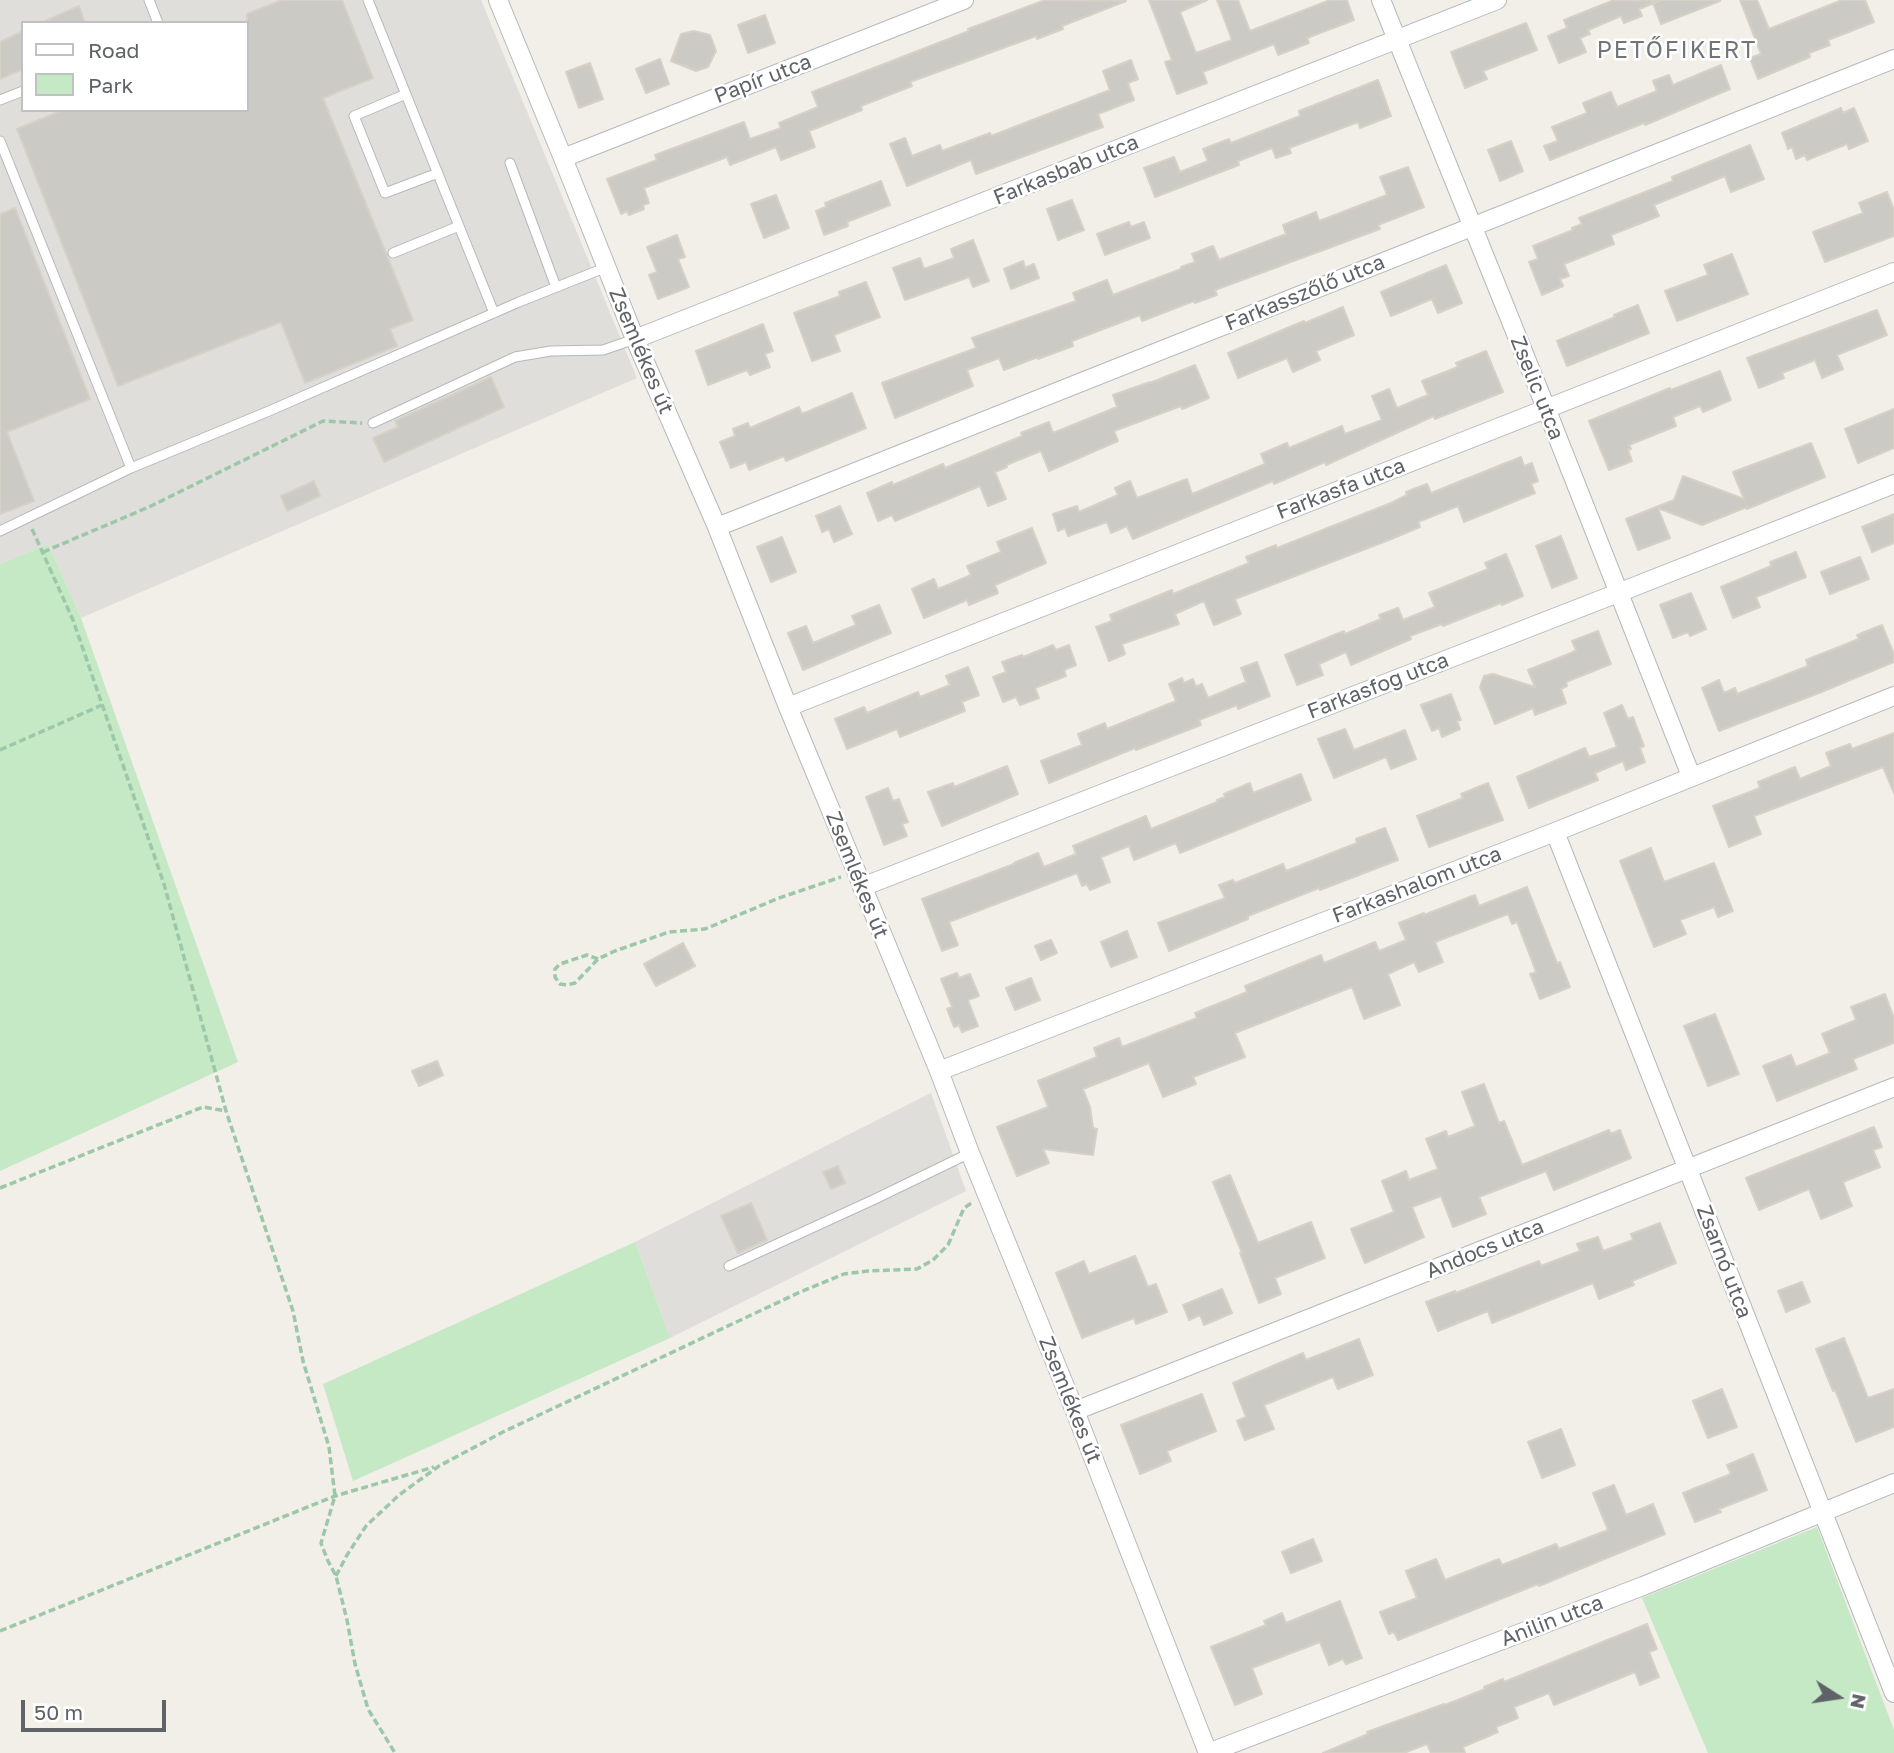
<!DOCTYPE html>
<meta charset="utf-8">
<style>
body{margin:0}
#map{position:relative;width:1894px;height:1753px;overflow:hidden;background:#f1efe8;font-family:"Golos Text",sans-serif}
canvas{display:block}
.legend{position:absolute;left:21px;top:21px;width:228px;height:91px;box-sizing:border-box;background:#fff;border:2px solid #bfc1c3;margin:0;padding:9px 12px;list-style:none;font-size:21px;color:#5f6368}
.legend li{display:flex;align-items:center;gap:14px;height:35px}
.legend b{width:35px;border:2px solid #bfc1c3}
.north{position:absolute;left:1803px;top:1662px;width:70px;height:70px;-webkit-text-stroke:5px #fff;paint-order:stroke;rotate:102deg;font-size:19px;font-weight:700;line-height:28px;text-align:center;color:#5f6368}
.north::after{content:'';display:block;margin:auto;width:24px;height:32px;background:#5f6368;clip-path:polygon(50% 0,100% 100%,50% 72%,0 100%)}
.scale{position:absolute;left:21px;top:1700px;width:145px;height:32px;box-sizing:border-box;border:4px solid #5f6368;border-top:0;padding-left:9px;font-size:21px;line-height:24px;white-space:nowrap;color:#5f6368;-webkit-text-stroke:5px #fff;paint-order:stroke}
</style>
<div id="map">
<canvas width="1894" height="1753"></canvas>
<ul class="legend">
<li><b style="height:9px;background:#fff"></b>Road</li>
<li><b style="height:19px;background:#c5e8c5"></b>Park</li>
</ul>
<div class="north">N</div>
<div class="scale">50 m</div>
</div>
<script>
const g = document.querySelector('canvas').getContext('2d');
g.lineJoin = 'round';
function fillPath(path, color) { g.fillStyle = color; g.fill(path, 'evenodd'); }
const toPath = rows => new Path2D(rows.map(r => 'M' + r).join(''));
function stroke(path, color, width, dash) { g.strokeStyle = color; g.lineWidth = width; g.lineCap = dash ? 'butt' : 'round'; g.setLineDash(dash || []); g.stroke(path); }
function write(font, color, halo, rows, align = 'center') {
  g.font = font + ' "Golos Text",sans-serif'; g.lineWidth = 5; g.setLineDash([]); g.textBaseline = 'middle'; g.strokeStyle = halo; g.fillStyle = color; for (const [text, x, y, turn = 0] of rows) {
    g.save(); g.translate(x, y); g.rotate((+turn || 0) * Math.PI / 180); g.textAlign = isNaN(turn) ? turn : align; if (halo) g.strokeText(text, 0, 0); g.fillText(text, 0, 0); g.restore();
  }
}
fillPath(toPath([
 [0,0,481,0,637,378,81,618,48,544,0,564],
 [23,23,247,23,247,110,23,110],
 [931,1093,966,1191,670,1338,635,1242]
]), '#e0deda');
fillPath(toPath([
 [48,544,81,618,238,1062,0,1171,0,564],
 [635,1242,670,1338,353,1481,323,1384],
 [1817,1527,1894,1730,1894,1753,1708,1753,1642,1598]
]), '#c5e8c5');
const building = toPath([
 [282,0,342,0,373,78,323,98,413,320,390,329,397,346,305,383,281,322,118,386,17,129,63,110,247,110,247,14,282,0],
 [1045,0,1126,1,1062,26,1063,29,1037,39,1036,36,910,82,912,86,861,106,862,110,809,131,815,147,781,160,776,147,730,165,727,157,644,188,649,203,643,205,644,209,629,215,627,211,621,214,607,179,657,160,655,155,744,122,750,139,781,128,779,123,818,107,812,92,969,31,968,29,1045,0],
 [1149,0,1207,0,1180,12,1196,53,1232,40,1217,0,1238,0,1250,31,1330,0,1347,0,1354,20,1307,38,1309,43,1278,55,1274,44,1203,72,1207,83,1177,94,1165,62,1172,60,1149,0],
 [1614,0,1659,1,1639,9,1642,16,1624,23,1621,16,1588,30,1590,34,1580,38,1586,52,1559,63,1548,36,1567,28,1564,20,1614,0],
 [1662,0,1720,0,1720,1,1661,24,1653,3,1662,0],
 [1740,0,1757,0,1769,29,1842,0,1865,0,1874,22,1828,40,1830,45,1809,53,1810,57,1758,79,1750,58,1761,54,1740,0],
 [79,6,85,23,41,23,79,6],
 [765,15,775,43,748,53,738,25,765,15],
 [1526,23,1537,50,1483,71,1487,79,1465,88,1451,52,1526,23],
 [23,31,23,69,0,79,0,42,23,31],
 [694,31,710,35,716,51,708,67,696,71,671,61,681,34,694,31],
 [660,59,669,84,646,93,636,69,660,59],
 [1131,60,1138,79,1128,83,1134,100,1098,114,1103,127,976,174,971,160,907,186,890,144,905,138,912,156,940,145,942,151,990,133,991,136,1110,90,1103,71,1131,60],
 [590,63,603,99,579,108,566,72,590,63],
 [1721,65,1730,89,1645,125,1644,123,1550,160,1544,146,1558,141,1552,127,1587,113,1583,103,1611,92,1617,107,1657,91,1653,81,1669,75,1673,85,1721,65],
 [1378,80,1391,116,1360,128,1358,122,1289,148,1291,153,1276,158,1272,148,1238,161,1239,165,1155,197,1144,168,1174,157,1180,172,1208,161,1203,149,1229,139,1231,143,1300,116,1299,111,1378,80],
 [1841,108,1843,113,1854,108,1868,141,1849,149,1847,144,1807,160,1805,155,1796,159,1792,147,1788,149,1782,133,1841,108],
 [1511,141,1523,171,1500,181,1488,150,1511,141],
 [1750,145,1764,179,1731,192,1725,176,1654,205,1659,216,1611,235,1614,244,1564,264,1569,276,1560,279,1563,286,1542,295,1529,262,1538,259,1533,246,1573,230,1572,228,1582,224,1579,218,1673,181,1672,177,1750,145],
 [1408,167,1424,207,1378,225,1380,229,1215,290,1217,295,1195,303,1194,301,1142,321,1140,315,1072,341,1073,346,1038,359,1038,357,1004,370,999,358,967,370,973,386,895,418,882,383,976,348,972,338,1076,301,1073,293,1107,280,1113,295,1181,269,1181,267,1195,262,1192,254,1213,246,1219,260,1286,234,1283,225,1316,212,1319,221,1387,195,1380,177,1408,167],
 [881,181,890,205,847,222,848,226,824,235,816,211,826,207,825,203,881,181],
 [1887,192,1894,210,1894,236,1825,262,1813,232,1863,213,1859,203,1887,192],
 [776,195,789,228,764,238,751,204,776,195],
 [1072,200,1084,230,1058,240,1047,209,1072,200],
 [15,208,90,399,7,432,34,501,0,514,0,214,15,208],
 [1129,222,1131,227,1144,222,1150,238,1105,255,1097,234,1129,222],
 [677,235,685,257,678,259,689,287,658,299,649,275,657,272,647,247,677,235],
 [973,240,989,281,973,287,969,277,905,300,893,268,920,258,924,269,954,258,951,249,973,240],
 [1732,254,1748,294,1677,321,1665,291,1708,275,1704,265,1732,254],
 [1023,261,1025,268,1034,264,1039,278,1011,289,1004,269,1023,261],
 [1446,265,1462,303,1438,313,1432,299,1391,316,1381,292,1446,265],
 [866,282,880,317,834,335,840,351,812,361,794,313,840,296,839,292,866,282],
 [1638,305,1649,333,1567,366,1557,341,1615,317,1614,315,1638,305],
 [1343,307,1354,335,1316,351,1320,360,1293,372,1287,358,1238,378,1228,353,1304,321,1305,323,1343,307],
 [1877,310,1887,335,1837,355,1843,369,1822,378,1815,360,1782,373,1784,378,1759,388,1747,358,1877,310],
 [763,324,773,351,765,354,770,367,750,375,747,370,708,385,696,351,763,324],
 [1486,351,1503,392,1435,419,1434,416,1326,465,1325,462,1274,484,1273,481,1133,539,1127,526,1111,533,1107,522,1068,536,1065,528,1058,531,1053,514,1077,506,1079,512,1118,495,1115,488,1130,481,1137,498,1187,479,1192,494,1265,464,1261,454,1287,443,1289,448,1342,426,1345,434,1382,420,1372,396,1389,389,1397,408,1428,395,1422,381,1458,367,1456,363,1486,351],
 [1195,365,1209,398,1182,409,1181,406,1114,431,1118,441,1049,471,1041,451,1006,465,1007,467,995,472,1006,499,988,506,980,486,895,521,892,515,878,521,867,493,892,482,893,485,943,464,945,468,1022,436,1021,433,1049,422,1053,433,1117,407,1113,395,1150,382,1150,383,1195,365],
 [1720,371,1731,400,1703,412,1700,406,1673,417,1676,426,1629,445,1631,449,1628,450,1632,461,1609,470,1589,421,1670,388,1671,390,1720,371],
 [491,377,504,407,384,462,373,438,398,427,395,421,491,377],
 [852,393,866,428,786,461,784,456,749,470,746,462,731,468,720,442,735,436,733,429,748,423,750,428,799,407,802,414,852,393],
 [1894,409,1894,448,1858,463,1845,429,1894,409],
 [1811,443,1825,477,1747,509,1747,507,1702,525,1658,508,1670,538,1638,550,1626,519,1674,500,1683,476,1744,499,1733,472,1811,443],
 [1521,457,1524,466,1532,463,1538,481,1531,484,1535,493,1464,522,1458,506,1418,522,1420,527,1389,540,1235,599,1241,614,1214,625,1204,601,1175,614,1179,624,1122,644,1125,654,1109,661,1096,627,1112,621,1110,615,1172,590,1173,594,1249,563,1246,557,1276,545,1277,548,1391,503,1407,495,1406,492,1427,484,1431,493,1521,457],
 [314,481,320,496,287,511,281,496,314,481],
 [840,506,852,534,834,542,829,529,822,532,816,516,840,506],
 [1894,514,1894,543,1872,552,1862,527,1894,514],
 [1032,528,1046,563,995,585,998,593,969,605,967,600,924,618,912,589,934,579,938,589,971,575,967,566,1001,552,997,542,1032,528],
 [1561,536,1577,578,1552,588,1536,546,1561,536],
 [782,537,796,572,771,582,757,547,782,537],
 [1796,552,1806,577,1756,597,1760,607,1733,618,1721,587,1771,566,1770,562,1796,552],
 [1506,554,1523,596,1502,605,1501,603,1443,626,1442,624,1410,636,1411,639,1351,665,1346,652,1319,664,1323,675,1297,685,1285,655,1344,631,1345,634,1381,619,1379,615,1398,608,1403,620,1435,607,1429,593,1488,569,1485,563,1506,554],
 [1860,557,1869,579,1830,594,1821,572,1860,557],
 [1691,593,1706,629,1690,636,1688,632,1673,638,1660,605,1691,593],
 [879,605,891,633,803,670,788,633,806,626,813,643,856,625,852,616,879,605],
 [1882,625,1894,654,1894,662,1819,693,1719,731,1702,688,1719,680,1724,693,1735,688,1737,694,1808,666,1806,660,1859,639,1857,635,1882,625],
 [1598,631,1611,664,1566,682,1567,686,1561,689,1566,703,1535,715,1533,708,1495,724,1480,687,1484,676,1493,674,1535,687,1528,670,1571,653,1576,650,1572,641,1598,631],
 [1053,645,1056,650,1069,645,1076,665,1064,670,1066,676,1035,688,1039,698,1020,705,1016,697,1003,702,993,677,1006,672,1002,662,1022,655,1023,657,1053,645],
 [1257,662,1270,696,1238,709,1237,705,1199,720,1201,725,1136,750,1135,748,1049,783,1041,761,1082,745,1078,734,1105,723,1107,729,1176,701,1169,684,1182,678,1184,683,1193,679,1196,687,1202,684,1208,698,1246,682,1241,668,1257,662],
 [968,667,979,695,962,702,965,711,900,737,897,729,847,749,835,719,864,707,867,713,918,692,920,697,950,685,946,676,968,667],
 [1451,694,1461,720,1457,721,1460,729,1442,737,1439,728,1432,731,1421,705,1451,694],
 [1622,705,1628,719,1633,717,1644,746,1640,748,1645,762,1626,770,1623,761,1595,773,1598,780,1529,808,1517,777,1585,748,1589,757,1617,747,1604,713,1622,705],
 [1345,729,1354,750,1405,730,1416,759,1391,769,1386,757,1334,778,1318,739,1345,729],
 [1894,733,1894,793,1883,767,1754,816,1761,834,1729,847,1713,806,1760,788,1758,782,1795,767,1800,779,1831,766,1826,753,1850,744,1852,749,1894,733],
 [1007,766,1018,794,942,826,928,792,953,783,954,787,1007,766],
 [1301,774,1311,800,1180,853,1176,843,1134,860,1129,846,1101,857,1110,882,1090,890,1087,884,1082,886,1077,873,949,922,958,945,942,951,922,899,1014,864,1014,863,1038,853,1044,867,1076,854,1073,846,1146,816,1151,829,1217,802,1217,800,1225,797,1224,794,1250,783,1253,793,1301,774],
 [1488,783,1503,820,1429,847,1417,816,1463,798,1461,794,1488,783],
 [888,788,893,801,899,799,908,822,902,824,907,836,884,845,866,797,888,788],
 [1385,828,1398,860,1320,890,1319,888,1248,916,1248,919,1169,951,1158,923,1225,898,1219,885,1233,880,1235,883,1283,864,1286,871,1357,843,1356,839,1385,828],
 [1651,848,1664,882,1714,863,1733,911,1718,917,1714,907,1680,920,1686,934,1654,947,1620,861,1651,848],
 [1527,887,1557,963,1560,962,1570,987,1540,999,1530,974,1536,972,1532,961,1517,922,1512,924,1508,914,1435,942,1443,962,1419,972,1414,962,1388,974,1400,1005,1364,1019,1352,987,1235,1033,1245,1057,1193,1077,1196,1084,1163,1097,1149,1063,1083,1089,1090,1107,1093,1128,1097,1129,1093,1155,1043,1149,1049,1163,1017,1176,997,1127,1048,1107,1038,1081,1097,1057,1094,1048,1119,1038,1122,1047,1197,1018,1195,1013,1247,992,1245,986,1321,955,1324,963,1375,942,1379,951,1406,940,1399,923,1424,913,1424,915,1475,895,1479,906,1527,887],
 [1127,931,1137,957,1111,967,1101,942,1127,931],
 [1051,940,1057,953,1041,960,1035,946,1051,940],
 [683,943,695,966,656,986,644,964,683,943],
 [957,973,959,978,970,974,979,996,968,1000,978,1026,962,1032,959,1025,954,1027,947,1009,952,1007,941,979,957,973],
 [1031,978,1040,1000,1015,1010,1006,988,1031,978],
 [1885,994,1894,1018,1894,1043,1853,1059,1857,1069,1777,1101,1763,1066,1791,1055,1796,1067,1830,1053,1822,1034,1856,1020,1851,1007,1885,994],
 [1715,1014,1739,1074,1708,1086,1684,1026,1715,1014],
 [437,1061,443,1075,419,1086,412,1071,437,1061],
 [1484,1084,1499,1123,1504,1121,1522,1165,1609,1130,1611,1134,1620,1130,1631,1158,1554,1190,1546,1171,1479,1197,1486,1214,1453,1227,1441,1196,1412,1207,1424,1237,1365,1263,1351,1229,1394,1212,1382,1181,1406,1171,1409,1180,1438,1169,1426,1139,1446,1131,1448,1137,1475,1126,1462,1092,1484,1084],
 [1874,1127,1882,1147,1873,1150,1880,1167,1843,1182,1852,1206,1821,1219,1809,1189,1759,1210,1746,1178,1874,1127],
 [838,1166,845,1183,831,1189,823,1172,838,1166],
 [1230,1175,1258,1243,1311,1222,1325,1258,1275,1278,1281,1294,1259,1303,1240,1253,1242,1253,1213,1182,1230,1175],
 [751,1203,767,1240,738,1253,721,1216,751,1203],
 [1660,1223,1676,1263,1632,1281,1634,1285,1599,1299,1593,1283,1492,1323,1488,1311,1438,1331,1426,1302,1455,1291,1456,1293,1539,1261,1541,1266,1580,1251,1577,1244,1598,1237,1603,1251,1633,1240,1631,1234,1660,1223],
 [1135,1256,1148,1287,1156,1284,1167,1312,1136,1324,1134,1318,1082,1338,1056,1273,1084,1261,1089,1274,1135,1256],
 [1802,1282,1810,1302,1786,1312,1778,1291,1802,1282],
 [1222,1289,1232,1313,1204,1325,1200,1315,1189,1320,1183,1305,1222,1289],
 [1844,1338,1868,1398,1894,1389,1894,1427,1856,1442,1835,1390,1833,1391,1816,1349,1844,1338],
 [1359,1339,1373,1375,1338,1389,1333,1377,1264,1405,1274,1429,1245,1440,1237,1421,1246,1417,1233,1383,1303,1353,1306,1360,1359,1339],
 [1722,1389,1737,1427,1708,1438,1693,1401,1722,1389],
 [1202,1394,1216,1431,1167,1451,1171,1461,1140,1474,1121,1425,1202,1394],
 [1561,1429,1575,1465,1542,1478,1528,1442,1561,1429],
 [1753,1454,1767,1490,1719,1509,1721,1512,1695,1522,1683,1493,1731,1474,1727,1465,1753,1454],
 [1614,1485,1626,1515,1653,1504,1665,1534,1539,1586,1538,1584,1398,1640,1394,1632,1389,1634,1380,1612,1417,1598,1406,1571,1436,1559,1445,1580,1499,1559,1502,1565,1556,1544,1559,1549,1608,1530,1593,1493,1614,1485],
 [1313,1539,1322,1561,1291,1573,1282,1552,1313,1539],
 [1340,1601,1362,1658,1346,1664,1343,1659,1329,1665,1320,1642,1252,1668,1262,1694,1235,1705,1211,1647,1266,1625,1264,1621,1282,1613,1286,1623,1340,1601],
 [1647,1624,1657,1649,1649,1652,1659,1677,1640,1685,1635,1672,1554,1705,1549,1693,1514,1707,1518,1718,1496,1727,1498,1732,1463,1747,1465,1753,1431,1753,1427,1744,1404,1753,1323,1753,1368,1734,1367,1732,1444,1704,1445,1705,1485,1689,1484,1687,1503,1679,1504,1682,1647,1624]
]);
fillPath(building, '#cccac5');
stroke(building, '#d6d1c6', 2);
const lane = toPath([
 [149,0,158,23],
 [368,0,494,313],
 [406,94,354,116,385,193,438,173],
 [0,100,23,91],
 [0,141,131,468],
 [510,163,556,287],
 [393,253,459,226],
 [373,423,515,357,551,351,603,350,635,339],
 [0,531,131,468,269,411,519,302,607,267],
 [729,1266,875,1199,970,1153]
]);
const street = toPath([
 [498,0,563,158,635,339,717,527,788,707,939,1071,970,1153,1075,1411,1208,1753],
 [1381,0,1546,408,1691,776],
 [563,158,964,0],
 [635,339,1497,0],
 [717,527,1894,59],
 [788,707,1894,272],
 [1555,832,1894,1693],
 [862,887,1618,593,1894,484],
 [939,1071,1555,832,1894,696],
 [1075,1411,1894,1087],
 [1208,1753,1643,1586,1894,1483]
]);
stroke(lane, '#b5b8bc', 11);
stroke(street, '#b5b8bc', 20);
stroke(toPath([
 [32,529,73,620,164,884,226,1111,293,1311,303,1361,329,1447,335,1496,321,1543,328,1561,336,1576,347,1620,355,1664,368,1709,395,1753],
 [43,552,149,507,323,421,362,423],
 [0,750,102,705],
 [598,959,587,955,560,964,555,969,555,977,560,984,567,985,575,983,598,959,615,951,669,932,705,929,779,898,841,877],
 [0,1188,203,1107,226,1111],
 [336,1576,347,1555,366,1526,399,1495,439,1466,503,1432,800,1292,844,1274,868,1271,917,1269,933,1260,948,1245,964,1208,973,1202],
 [0,1631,335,1496,434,1467]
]), '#9cc7a9', 3.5, [7, 3.5]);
stroke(lane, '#fff', 9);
stroke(street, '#fff', 18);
write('21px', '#5f6368', '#fff', [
 ["Papír utca",763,79,-21],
 ["Farkasbab utca",1066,170,-22],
 ["Farkasszőlő utca",1305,293,-22],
 ["Zsemlékes út",641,351,67],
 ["Zselic utca",1537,388,68],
 ["Farkasfa utca",1341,489,-21],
 ["Farkasfog utca",1378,686,-21],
 ["Zsemlékes út",857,875,68],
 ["Farkashalom utca",1417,885,-21],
 ["Andocs utca",1485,1249,-22],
 ["Zsarnó utca",1724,1262,69],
 ["Zsemlékes út",1070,1400,68],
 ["Anilin utca",1552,1621,-21]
]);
g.letterSpacing = '2px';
write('23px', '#70757a', '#fff', [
 ["PETŐFIKERT",1677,51]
]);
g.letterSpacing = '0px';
</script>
